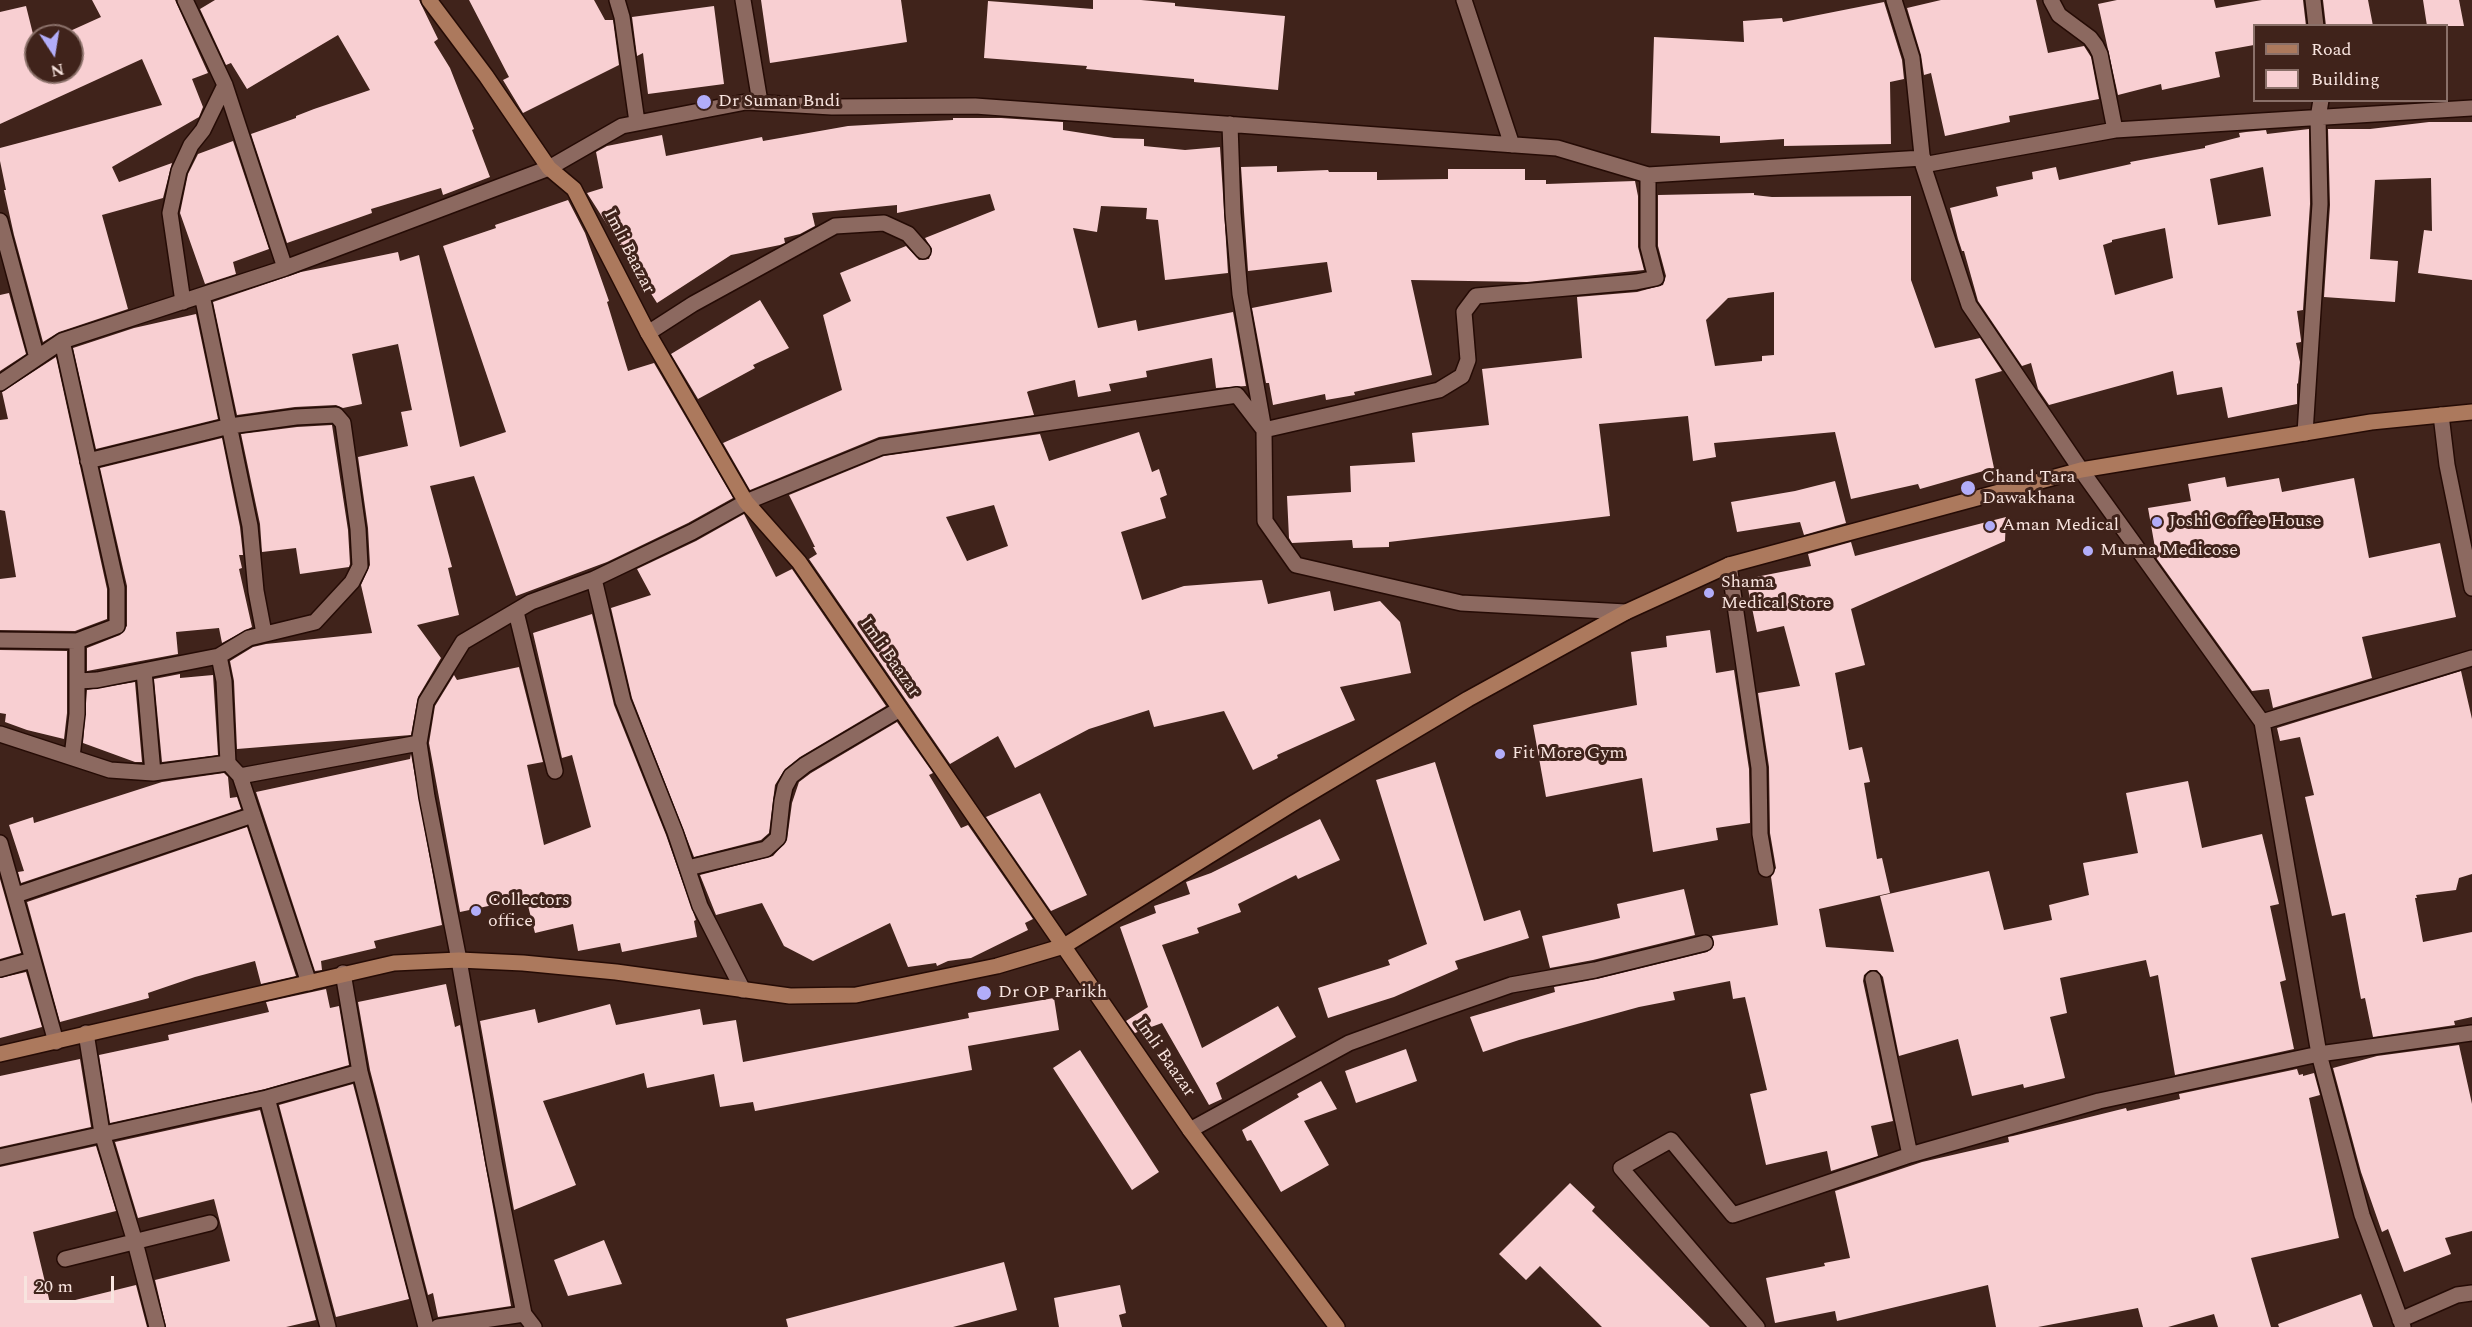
<!DOCTYPE html>
<style>
body{margin:0}
#map{position:relative;width:2472px;height:1327px;overflow:hidden;background:#40231b;font-family:Spectral,serif}
canvas{display:block}
.legend{position:absolute;left:2253px;top:24px;width:195px;height:78px;box-sizing:border-box;background:#40231b;border:2px solid #8a7069;margin:0;padding:8px 10px;list-style:none;font-size:18px;color:#f8e4df}
.legend li{display:flex;align-items:center;gap:12px;height:30px}
.legend b{width:30px;border:2px solid #8a7069}
.north{position:absolute;left:24px;top:24px;width:60px;height:60px;box-sizing:border-box;background:#40231b;border:2px solid #8a7069;border-radius:50%;rotate:168deg;font-size:16px;font-weight:700;line-height:24px;text-align:center;color:#f8e4df}
.north::after{content:'';display:block;margin:auto;width:21px;height:27px;background:#b2adf9;clip-path:polygon(50% 0,100% 100%,50% 72%,0 100%)}
.scale{position:absolute;left:24px;top:1276px;width:90px;height:27px;box-sizing:border-box;border:3px solid #f8e4df;border-top:0;padding-left:8px;font-size:18px;line-height:21px;white-space:nowrap;color:#f8e4df;-webkit-text-stroke:4px #40231b;paint-order:stroke}
</style>
<div id="map">
<canvas width="2472" height="1327"></canvas>
<ul class="legend">
<li><b style="height:8px;background:#ac795d"></b>Road</li>
<li><b style="height:16px;background:#f8cfd2"></b>Building</li>
</ul>
<div class="north">N</div>
<div class="scale">20 m</div>
</div>
<script>
const g = document.querySelector('canvas').getContext('2d');
g.lineJoin = 'round';
function fillPath(path, color) { g.fillStyle = color; g.fill(path, 'evenodd'); }
const toPath = rows => new Path2D(rows.map(r => 'M' + r).join(''));
function stroke(path, color, width, dash) { g.strokeStyle = color; g.lineWidth = width; g.lineCap = dash ? 'butt' : 'round'; g.setLineDash(dash || []); g.stroke(path); }
function write(font, color, halo, rows, align = 'center') {
  g.font = font + ' Spectral,serif'; g.lineWidth = 6; g.setLineDash([]); g.textBaseline = 'middle'; g.strokeStyle = halo; g.fillStyle = color; for (const [text, x, y, turn = 0] of rows) {
    g.save(); g.translate(x, y); g.rotate((+turn || 0) * Math.PI / 180); g.textAlign = isNaN(turn) ? turn : align; if (halo) g.strokeText(text, 0, 0); g.fillText(text, 0, 0); g.restore();
  }
}
fillPath(toPath([
 [92,0,175,0,208,73,192,79,203,107,199,117,112,167,119,182,172,163,163,198,102,215,128,309,59,332,43,342,14,235,4,190,6,190,0,161,0,148,162,105,142,59,0,124,0,12,26,6,36,46,36,72,72,72,72,36,59,36,101,17],
 [215,0,419,0,438,39,434,42,450,68,474,129,472,130,490,177,443,195,441,188,371,209,372,213,287,243,251,134,296,118,296,116,314,109,370,90,338,35,247,89,231,63,226,65,200,9],
 [469,0,594,0,605,20,613,20,619,65,523,113,503,80,509,77],
 [761,0,901,0,907,42,770,63],
 [1093,0,1141,0,1175,3,1175,6,1285,16,1278,90,1194,82,1194,79,1086,69,1087,66,984,58,988,1,1093,9],
 [1941,0,2036,0,2048,53,2084,46,2091,57,2099,99,2009,116,2010,122,1945,136,1931,73,1924,75,1921,55,1907,8],
 [2117,0,2214,0,2216,8,2262,0,2303,0,2306,26,2254,26,2254,45,2215,52,2220,77,2162,90,2161,84,2118,95,2098,4],
 [2323,0,2368,0,2373,26,2326,26],
 [2423,0,2459,0,2464,26,2427,26],
 [1884,2,1902,60,1904,79,1890,82,1891,144,1784,146,1784,139,1720,143,1720,136,1651,133,1654,37,1744,42,1743,21,1782,18,1783,22],
 [714,6,724,84,648,94,643,53,637,56,632,17],
 [953,118,1001,118,1063,122,1063,130,1114,138,1144,139,1144,146,1185,150,1220,147,1228,273,1165,280,1158,220,1146,219,1147,208,1101,206,1097,232,1073,228,1098,328,1136,320,1138,331,1233,312,1246,386,1216,388,1212,358,1146,371,1147,377,1109,384,1111,391,1078,397,1075,380,1029,391,1027,392,1034,415,879,437,750,490,723,443,842,390,823,315,851,301,840,273,906,246,919,260,929,259,932,249,925,238,995,210,990,194,897,213,897,205,812,213,815,226,800,234,784,238,785,243,780,245,731,255,657,303,587,193,603,188,596,152,607,146,662,135,666,156,762,137,763,141,848,126,953,120],
 [2429,122,2472,122,2472,280,2418,273,2424,230,2432,231,2431,178,2375,180,2370,259,2398,261,2395,302,2324,297,2330,205,2328,129,2370,129],
 [2309,129,2310,204,2303,310,2297,311,2301,340,2301,342,2296,343,2300,362,2298,383,2297,384,2297,404,2228,418,2222,387,2177,395,2173,371,2049,405,2038,389,2031,363,2022,366,1978,301,1964,251,1962,251,1958,239,1950,208,1998,196,1996,187,2033,179,2032,172,2056,167,2059,180,2131,164,2130,162,2205,148,2205,146,2240,137,2239,133,2246,132,2266,130,2267,134],
 [2263,167,2271,216,2218,225,2210,179],
 [2165,228,2173,278,2115,295,2103,245,2112,242,2112,240],
 [233,141,269,249,233,262,236,274,205,284,180,213,188,174,198,154],
 [1277,166,1277,172,1328,170,1329,172,1377,172,1377,180,1448,179,1448,169,1525,169,1525,180,1546,180,1546,184,1635,181,1638,196,1638,247,1644,270,1527,282,1411,280,1432,375,1354,392,1355,395,1326,400,1325,394,1273,405,1269,383,1266,383,1252,308,1332,292,1327,262,1248,271,1241,167],
 [1754,193,1754,195,1772,197,1911,196,1911,280,1935,348,1980,338,2002,371,1975,379,1994,468,1920,489,1918,484,1851,499,1835,432,1714,443,1716,457,1693,461,1688,416,1599,424,1610,516,1389,542,1389,547,1353,548,1352,540,1292,543,1289,538,1287,496,1351,492,1350,466,1415,462,1412,433,1489,425,1482,369,1582,358,1577,297,1637,292,1663,285,1666,276,1658,246,1658,195],
 [1774,292,1774,355,1762,356,1762,361,1715,366,1706,320,1728,298],
 [568,200,585,233,609,301,607,302,628,371,654,363,733,498,688,523,607,562,516,596,474,476,430,486,452,567,448,568,459,615,417,625,441,658,418,697,411,735,237,749,234,681,230,661,253,647,266,644,372,633,361,585,370,565,368,528,358,457,408,446,401,412,412,410,398,344,352,354,362,404,343,408,336,405,295,407,237,415,213,302,301,272,398,252,400,261,419,255,460,447,506,432,443,246,496,228,495,225],
 [9,293,26,354,0,371,0,295],
 [760,300,789,348,753,365,755,368,698,399,671,354],
 [196,314,218,419,96,449,73,348,134,328],
 [56,357,107,589,107,619,75,631,0,630,0,579,16,577,5,511,0,510,0,420,8,419,2,392],
 [332,425,348,530,350,564,349,567,300,574,296,548,262,552,260,524,241,434,297,427],
 [1139,432,1152,472,1159,469,1167,495,1160,498,1166,518,1121,532,1142,600,1184,586,1262,580,1268,604,1330,591,1334,611,1380,601,1400,622,1411,673,1340,687,1355,720,1277,755,1278,758,1253,770,1224,711,1154,727,1149,710,1089,729,1015,768,998,736,950,764,809,559,817,554,813,547,815,547,789,495,884,456,1040,434,1049,461],
 [994,505,1008,546,967,561,946,517],
 [222,438,240,527,243,555,239,555,242,568,239,569,252,627,222,643,219,628,176,632,178,654,87,671,87,648,120,635,127,626,127,586,100,468],
 [2225,477,2227,487,2279,478,2282,492,2354,478,2369,558,2440,543,2456,617,2362,637,2372,678,2273,708,2269,689,2252,691,2157,559,2148,508,2191,501,2188,484],
 [1835,481,1846,523,1804,535,1800,522,1737,532,1731,502,1795,491],
 [744,514,776,577,792,569,886,706,800,757,785,769,775,785,769,833,761,840,694,857,632,698,611,608,651,595,637,569,696,541],
 [2006,517,2005,541,1851,609,1865,665,1835,673,1849,750,1862,747,1870,782,1864,783,1877,859,1882,858,1890,893,1819,909,1826,947,1894,952,1880,896,1989,871,2004,930,2052,920,2049,905,2089,895,2083,863,2138,853,2126,793,2188,781,2202,848,2262,834,2279,904,2270,906,2286,980,2280,982,2294,1049,2175,1075,2158,975,2150,977,2146,960,2060,978,2067,1013,2050,1017,2065,1078,2024,1088,2023,1084,1972,1096,1958,1039,1899,1056,1883,977,1877,970,1870,970,1864,975,1863,981,1893,1121,1871,1126,1878,1156,1831,1171,1827,1151,1766,1165,1750,1094,1767,1090,1745,997,1733,999,1730,981,1673,992,1675,1000,1639,1007,1519,1040,1483,1052,1470,1017,1555,992,1554,987,1597,979,1707,952,1714,945,1712,936,1778,925,1771,877,1776,868,1770,833,1769,767,1758,693,1800,686,1784,626,1757,632,1746,579,1811,566,1808,554,1851,542,1855,556],
 [592,614,614,705,666,835,696,920,694,921,697,937,622,952,620,943,578,951,573,924,535,933,526,898,460,912,429,743,435,706,454,675,457,680,519,667,543,762,527,765,544,845,591,827,572,755,562,758,533,633],
 [1710,630,1716,673,1734,670,1749,769,1750,823,1716,828,1718,840,1653,852,1642,778,1546,797,1533,725,1637,705,1631,652,1667,647,1666,636],
 [0,650,67,651,67,713,64,739,27,730,5,722,6,714,0,713],
 [2461,671,2472,719,2472,874,2459,878,2456,890,2416,895,2417,898,2415,898,2423,942,2472,932,2472,1017,2454,1021,2455,1025,2373,1037,2365,998,2361,999,2345,913,2332,916,2305,797,2314,795,2300,737,2280,741,2277,728],
 [180,674,180,678,213,675,218,755,162,762,154,679],
 [135,682,142,762,135,762,83,743,87,690],
 [897,722,933,773,929,775,961,828,968,825,1033,919,1025,923,1028,930,971,958,948,961,937,966,936,963,908,967,890,923,813,961,784,946,762,903,716,915,700,875,773,856,787,840,792,803,799,782,811,773],
 [411,754,442,925,374,941,376,948,321,961,322,970,315,971,256,792,410,759],
 [1435,762,1484,921,1520,910,1529,938,1455,961,1458,969,1394,997,1328,1018,1318,988,1390,965,1388,960,1427,944,1376,780],
 [224,773,228,777,230,798,237,797,241,809,21,883,18,872,24,871,9,825,33,817,34,823,162,782],
 [1040,793,1087,895,1051,911,986,817],
 [1320,819,1340,860,1298,879,1296,875,1238,904,1241,912,1197,928,1199,933,1162,945,1202,1048,1278,1006,1296,1037,1216,1083,1222,1099,1209,1105,1162,1023,1135,1033,1126,1021,1148,1007,1120,927,1156,913,1154,906,1190,894,1186,882,1211,873],
 [247,827,296,976,261,984,255,961,195,977,148,993,149,998,60,1022,27,902],
 [0,879,21,953,0,959],
 [1684,889,1695,935,1593,960,1550,968,1542,936,1620,918,1617,904],
 [26,972,42,1027,0,1038,0,978],
 [446,984,455,1027,460,1025,511,1306,438,1317,433,1293,428,1295,370,1070,358,1002],
 [326,989,330,1008,339,1006,349,1065,265,1089,110,1123,99,1055,169,1040,168,1035,269,1012,266,1002],
 [1054,998,1059,1030,968,1046,972,1070,755,1111,753,1102,720,1107,714,1074,647,1088,644,1073,543,1101,576,1185,514,1210,480,1021,535,1009,538,1023,610,1004,616,1025,700,1009,703,1025,736,1020,743,1062,969,1018,968,1013],
 [2459,1045,2472,1104,2472,1231,2445,1238,2451,1254,2404,1272,2388,1229,2382,1232,2361,1172,2333,1068,2377,1056],
 [1406,1049,1417,1081,1356,1103,1345,1071],
 [1080,1050,1159,1172,1132,1190,1053,1068],
 [80,1059,91,1127,0,1147,0,1076],
 [2297,1069,2299,1075,2303,1074,2303,1076,2314,1073,2320,1095,2309,1098,2339,1238,2251,1258,2271,1327,2218,1327,2214,1314,2168,1327,2143,1327,2138,1308,2038,1327,1996,1327,1988,1285,1837,1321,1835,1311,1775,1323,1766,1278,1825,1266,1824,1263,1850,1258,1835,1191,1922,1162,2009,1142,2008,1137,2013,1136,2126,1108,2127,1111,2180,1099,2179,1094],
 [1321,1081,1337,1109,1304,1121,1329,1165,1281,1192,1251,1140,1247,1141,1242,1130,1299,1097,1297,1094],
 [353,1084,409,1299,336,1317,279,1105],
 [260,1110,316,1320,286,1327,166,1327,155,1280,230,1261,214,1199,138,1218,115,1142],
 [96,1146,116,1211,33,1232,50,1303,62,1300,63,1303,136,1285,147,1327,0,1327,0,1167],
 [1570,1183,1595,1207,1592,1211,1710,1327,1602,1327,1540,1266,1526,1280,1499,1254],
 [604,1240,622,1284,568,1296,554,1260],
 [1004,1262,1017,1310,953,1327,788,1327,786,1319],
 [1120,1285,1126,1313,1119,1315,1122,1327,1059,1327,1054,1298],
 [2361,1294,2373,1327,2279,1327,2278,1324]
]), '#f8cfd2');
const street = toPath([
 [617,0,622,17,637,122],
 [743,0,760,102],
 [1464,0,1512,145],
 [1894,0,1912,58,1923,165,1969,305,2081,470,2262,722,2319,1054,2362,1215,2403,1327],
 [2051,0,2059,15,2090,38,2096,46,2100,54,2115,130],
 [2313,0,2316,26],
 [225,85,285,268],
 [1230,124,1233,213,1240,294,1264,430,1265,521,1296,565,1461,603,1626,612],
 [1923,165,2115,130,2472,108],
 [0,221,37,358],
 [202,295,250,526,256,591,264,633],
 [183,302,170,213,179,171,191,145,203,130,225,85,185,0],
 [648,333,693,304,835,226,884,223,908,234,923,251],
 [0,383,62,341,285,268,549,168,622,126,746,102,832,107,975,106,1557,148,1648,175,1923,158],
 [2441,415,2447,465,2472,588],
 [2305,433,2320,204,2318,118,2321,100],
 [1729,565,1759,768,1760,834,1766,869],
 [594,579,623,701,675,832,700,906,743,990],
 [516,612,555,771],
 [0,640,77,641,117,626,117,588,62,341],
 [219,656,224,681,228,763],
 [144,671,153,773],
 [78,681,97,680,219,656,249,638,315,622,352,582,360,566,358,529,343,423,336,415,296,417,230,426,88,461],
 [2262,722,2472,658],
 [0,734,110,770,153,773,228,763,240,776,419,743],
 [72,757,77,714,77,641],
 [240,776,309,983],
 [0,843,56,1042],
 [688,868,766,849,778,838,782,801,785,787,791,776,805,765,900,709],
 [16,895,253,815],
 [0,969,32,960],
 [343,973,360,1072,426,1327],
 [1873,979,1910,1155],
 [86,1033,102,1133,135,1242,157,1327],
 [267,1098,328,1327],
 [1190,1130,1349,1043,1431,1013,1511,985,1595,970,1705,943],
 [0,1157,267,1098,360,1072],
 [65,1259,210,1223],
 [2400,1320,2457,1295,2472,1293],
 [438,1327,524,1314],
 [534,1327,524,1314,494,1162,459,960,427,797,419,743,426,702,463,642,531,602,594,579,692,532,746,502,881,447,1237,395,1264,430,1439,390,1462,376,1468,360,1464,312,1476,296,1636,282,1656,278,1648,247,1648,175],
 [1757,1327,1621,1168,1671,1140,1733,1215,1910,1155,2099,1101,2319,1054,2472,1033]
]);
const secondary = toPath([
 [429,0,486,76,549,168,574,189,648,333,746,502,799,562,1190,1130,1337,1327],
 [0,1054,394,963,459,960,523,963,616,972,790,996,856,995,997,966,1064,946,1292,804,1468,699,1626,612,1729,565,2081,470,2371,422,2472,412]
]);
stroke(street, '#250b05', 18);
stroke(secondary, '#250b05', 18);
stroke(street, '#8c6960', 15);
stroke(secondary, '#ac795d', 15);
for (const [x, y, r, color] of [
 [704,102,8,"#b2adf9"],
 [1968,488,8,"#b2adf9"],
 [2157,522,6,"#b2adf9"],
 [1990,526,6,"#b2adf9"],
 [2088,551,6,"#b2adf9"],
 [1709,593,6,"#b2adf9"],
 [1500,754,6,"#b2adf9"],
 [476,911,6,"#b2adf9"],
 [984,993,8,"#b2adf9"]
]) { const dot = new Path2D(); dot.arc(x, y, r, 0, 2 * Math.PI); g.fillStyle = color; g.fill(dot); stroke(dot, '#40231b', 2); }
write('18px', '#f8e4df', '#40231b', [
 ["Dr Suman Bndi",718,102],
 ["Chand Tara",1982,478],
 ["Dawakhana",1982,499],
 ["Joshi Coffee House",2169,522],
 ["Aman Medical",2002,526],
 ["Munna Medicose",2100,551],
 ["Shama",1721,583],
 ["Medical Store",1721,604],
 ["Fit More Gym",1512,754],
 ["Collectors",488,901],
 ["office",488,922],
 ["Dr OP Parikh",998,993]
], 'left');
write('18px', '#f8e4df', '#40231b', [
 ["Imli Baazar",628,252,63],
 ["Imli Baazar",889,658,55],
 ["Imli Baazar",1164,1058,55]
]);
</script>
